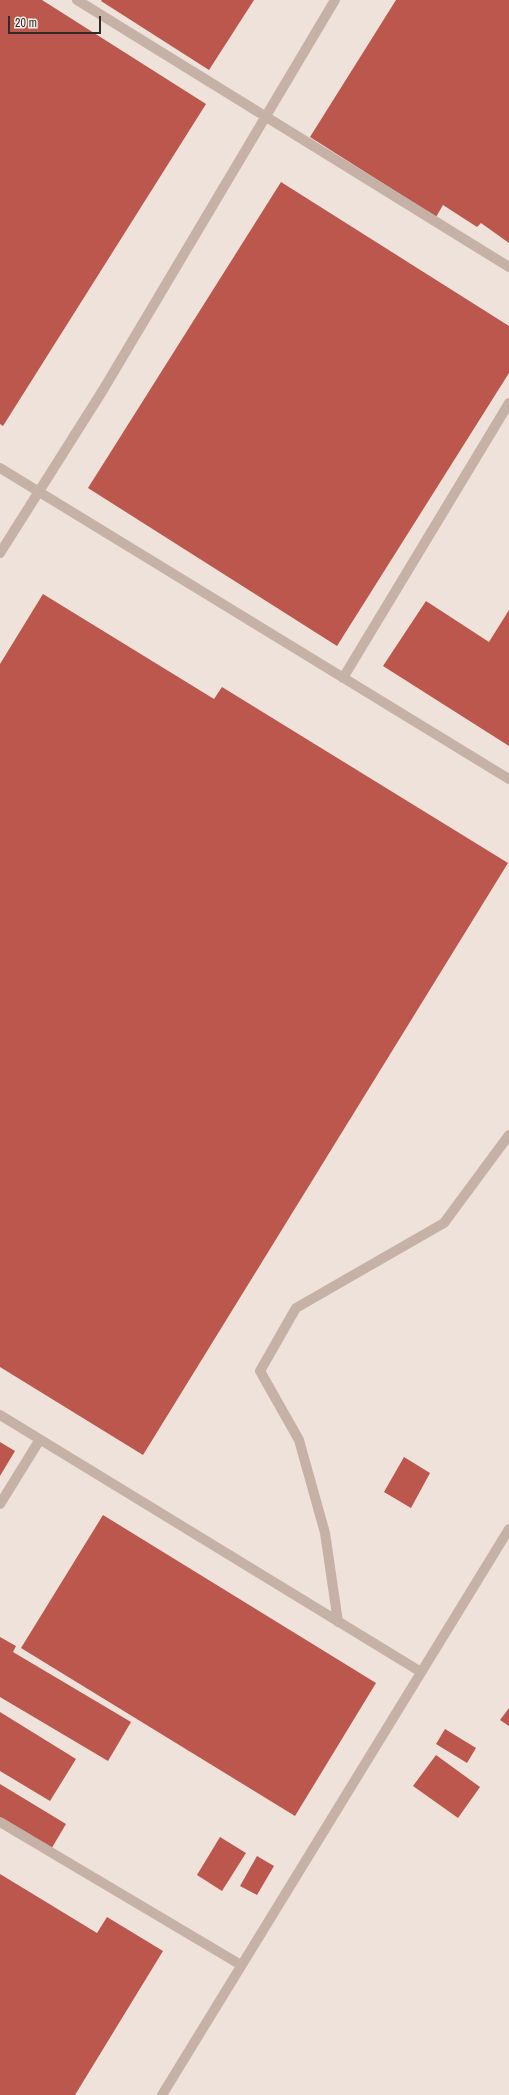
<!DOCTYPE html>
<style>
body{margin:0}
#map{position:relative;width:509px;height:2095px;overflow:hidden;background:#efe2da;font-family:"Archivo Narrow",sans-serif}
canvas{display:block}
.scale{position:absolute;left:8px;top:16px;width:93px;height:18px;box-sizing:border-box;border:2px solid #332927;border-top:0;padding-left:5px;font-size:12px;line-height:14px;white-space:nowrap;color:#332927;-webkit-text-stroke:3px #f7ede6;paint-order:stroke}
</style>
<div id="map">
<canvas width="509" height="2095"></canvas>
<div class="scale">20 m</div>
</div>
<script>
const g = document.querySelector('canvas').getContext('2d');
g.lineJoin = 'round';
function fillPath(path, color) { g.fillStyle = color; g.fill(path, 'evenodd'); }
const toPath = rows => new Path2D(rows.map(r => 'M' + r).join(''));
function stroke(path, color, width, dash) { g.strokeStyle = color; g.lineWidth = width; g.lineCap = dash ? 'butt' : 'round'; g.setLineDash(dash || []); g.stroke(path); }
fillPath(toPath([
 [0,0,42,0,206,104,3,426,0,424],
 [102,0,254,0,209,70,101,1],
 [396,0,509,0,509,243,481,223,477,227,443,205,436,217,310,137],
 [281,182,509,326,509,373,337,646,88,488],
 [43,594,214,699,222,687,508,863,143,1455,0,1367,0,664],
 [426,601,489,642,509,610,509,746,383,666],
 [0,1442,15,1451,0,1476],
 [404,1457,430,1473,411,1508,384,1492],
 [103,1515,376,1683,295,1816,21,1648],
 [0,1637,16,1646,13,1652,131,1722,108,1761,0,1697],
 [509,1708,509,1726,500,1720],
 [0,1712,76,1759,50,1801,0,1771],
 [445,1729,476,1748,467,1763,436,1744],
 [436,1755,480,1787,458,1818,413,1786],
 [0,1784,66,1824,50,1851,0,1820],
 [220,1837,246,1853,222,1891,197,1875],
 [257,1856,274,1866,257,1895,240,1886],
 [0,1874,97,1933,107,1917,163,1951,75,2095,0,2095]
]), '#bb574c');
stroke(toPath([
 [77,0,509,267],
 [0,468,509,779],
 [0,553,103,390,335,0],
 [343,678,509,403],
 [0,1415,421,1672],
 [0,1504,39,1441],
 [338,1622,325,1533,299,1440,260,1371,296,1308,444,1223,509,1135],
 [0,1822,241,1965],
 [162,2095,509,1529]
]), '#c6b1a7', 10);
</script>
